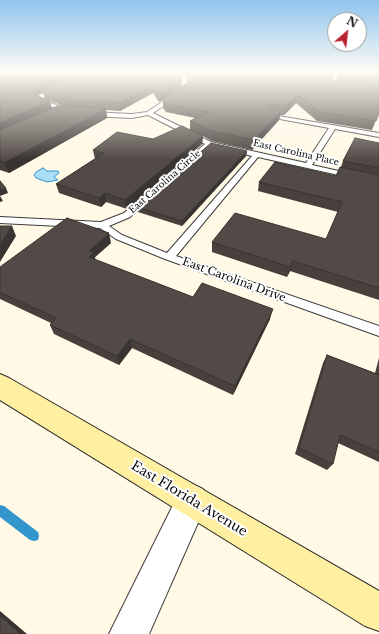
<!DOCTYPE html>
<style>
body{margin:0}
#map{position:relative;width:379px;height:634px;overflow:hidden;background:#fff9e6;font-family:"Libre Baskerville",serif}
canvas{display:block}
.north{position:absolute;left:327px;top:12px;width:40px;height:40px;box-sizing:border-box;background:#fff;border:1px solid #9d9d9d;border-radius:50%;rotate:28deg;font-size:11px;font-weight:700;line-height:16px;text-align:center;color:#090909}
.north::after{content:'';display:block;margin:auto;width:14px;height:18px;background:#b82331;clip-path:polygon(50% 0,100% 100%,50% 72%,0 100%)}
</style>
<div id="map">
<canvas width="379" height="634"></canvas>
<div class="north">N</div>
</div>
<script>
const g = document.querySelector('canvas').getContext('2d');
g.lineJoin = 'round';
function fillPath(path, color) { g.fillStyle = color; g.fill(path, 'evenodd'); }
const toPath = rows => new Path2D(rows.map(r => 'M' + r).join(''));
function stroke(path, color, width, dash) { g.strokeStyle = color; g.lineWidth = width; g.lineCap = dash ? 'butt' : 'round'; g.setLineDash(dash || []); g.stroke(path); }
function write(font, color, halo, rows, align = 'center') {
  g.font = font + ' "Libre Baskerville",serif'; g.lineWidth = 4; g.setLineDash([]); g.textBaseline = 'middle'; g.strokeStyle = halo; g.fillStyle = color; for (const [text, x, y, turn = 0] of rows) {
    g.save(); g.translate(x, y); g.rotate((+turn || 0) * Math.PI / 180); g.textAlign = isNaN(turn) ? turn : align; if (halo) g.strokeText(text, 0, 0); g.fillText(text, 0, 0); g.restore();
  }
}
const water = toPath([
 [43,168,47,171,58,171,59,173,54,177,58,180,47,182,36,178,34,175,36,172,43,168]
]);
fillPath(water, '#abddf6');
stroke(water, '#3296cd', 1);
fillPath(toPath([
 [0,505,4,506,38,532,39,536,38,540,34,541,30,540,0,517,0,505]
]), '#3296cd');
const lane = toPath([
 [167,72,173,72,186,76,189,89,153,113,211,142,306,163,329,128,269,117,266,115,267,114,379,133,379,137,335,129,312,165,379,180,379,184,258,157,176,256,379,326,379,336,165,259,116,239,100,228,0,223,0,217,101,222,124,213,205,144,148,115,132,118,90,116,87,114,90,112,132,114,147,112,183,88,182,78,167,72],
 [210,146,252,156,167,253,122,235,109,226,130,217,210,146],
 [338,72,342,72,332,85,328,85,338,72],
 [57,86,59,89,41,100,72,110,72,112,40,104,35,100,39,95,57,86]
]);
const street = toPath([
 [192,484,203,489,208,500,149,634,109,634,181,489,192,484]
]);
const secondary = toPath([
 [0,374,9,378,379,591,379,631,365,626,0,400,0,374]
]);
stroke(lane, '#3c3c3c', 2);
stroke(street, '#3c3c3c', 2);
stroke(secondary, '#2b2b2b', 2);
fillPath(lane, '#fff');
fillPath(street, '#fff');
fillPath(secondary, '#fff0a1');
fillPath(toPath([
 [0,72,337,72,330,80,337,81,339,73,379,72,379,113,372,130,317,121,296,103,284,115,280,115,279,120,252,150,212,141,203,136,202,144,127,209,106,202,101,207,59,193,56,184,95,159,93,150,153,139,190,130,190,121,195,118,166,112,163,108,163,100,159,102,153,93,120,111,106,110,107,118,9,173,0,170],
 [181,73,187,76,189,82,181,87],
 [43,92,45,99,38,96],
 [49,101,62,105,52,108],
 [379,143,379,300,290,271,287,277,212,252,212,242,326,239,338,212,258,191,259,182,336,176,341,167,343,161],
 [247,151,246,156,182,226,138,212,137,207],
 [111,243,95,257,95,260,193,297,270,319,233,395,132,348,119,365,54,334,50,325,51,323,0,299,0,267],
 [327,355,375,373,379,358,379,462,338,443,333,464,327,470,295,454,323,363]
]), '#47403c');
fillPath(toPath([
 [70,72,91,72,43,91,43,92,35,98,33,94,33,89,44,82],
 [332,72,337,72,330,80],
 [181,79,181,87,159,102,159,94],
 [152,85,153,93,120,111,119,103],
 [297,94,296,103,284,115,286,106],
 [50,101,52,110,0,134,0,123],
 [106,109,107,118,9,173,4,163],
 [281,111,279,120,252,150,254,140],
 [203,136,202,144,127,209,125,200],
 [247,151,246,156,182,226,182,221],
 [6,188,8,193,0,196,0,190],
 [105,193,106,202,101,207,99,198],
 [0,196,3,201,0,202],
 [12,226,16,236,0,262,0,244],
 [109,233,111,243,95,257,96,262,89,257,89,251],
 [293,261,290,271,287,277,290,267],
 [273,309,270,319,233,395,235,386],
 [130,339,132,348,119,365,117,356],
 [0,611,27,634,20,634,0,616]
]), '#393431');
const building = toPath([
 [0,72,34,78,38,76,20,72,70,72,44,82,33,89,33,94,50,101,0,123,0,72],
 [83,72,181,72,181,79,159,94,152,85,119,103,71,100,43,91,50,86,83,72],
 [188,72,270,72,379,86,379,113,376,121,320,112,297,94,286,106,267,104,266,106,270,109,281,111,254,140,212,131,190,121,209,112,165,104,163,99,190,81,188,72],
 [340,72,379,72,379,78,339,73,340,72],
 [60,105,106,109,4,163,0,161,0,130,60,105],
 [182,126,203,136,125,200,105,193,99,198,56,184,104,153,93,150,117,132,153,139,182,126],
 [355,138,379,143,379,168,343,161,355,138],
 [211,143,247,151,182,221,137,207,211,143],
 [275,162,336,176,340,167,379,175,379,288,293,261,290,267,212,242,235,213,326,239,342,202,259,182,275,162],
 [0,181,6,188,0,190,0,181],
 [67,218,109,233,89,251,94,252,89,257,193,297,202,283,273,309,235,386,130,339,117,356,50,325,56,318,0,292,0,267,67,218],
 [0,226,12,226,0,244,0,226],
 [327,355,379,375,379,452,340,435,333,464,299,448,327,355],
 [0,616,20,634,0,634,0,616]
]);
fillPath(building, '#524a46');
stroke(building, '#393431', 1);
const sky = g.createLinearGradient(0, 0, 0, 160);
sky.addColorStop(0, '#8fc4ee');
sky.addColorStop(0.45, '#fffcf4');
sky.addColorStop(1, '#fffcf400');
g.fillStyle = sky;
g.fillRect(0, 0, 379, 160);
write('9px', '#090909', '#fff', [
 ["East Carolina Place",296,153,13],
 ["East Carolina Circle",165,182,-41]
]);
write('11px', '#090909', '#fff', [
 ["East Carolina Drive",234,280,20]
]);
write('13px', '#090909', '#fff', [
 ["East Florida Avenue",189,499,31]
]);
</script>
